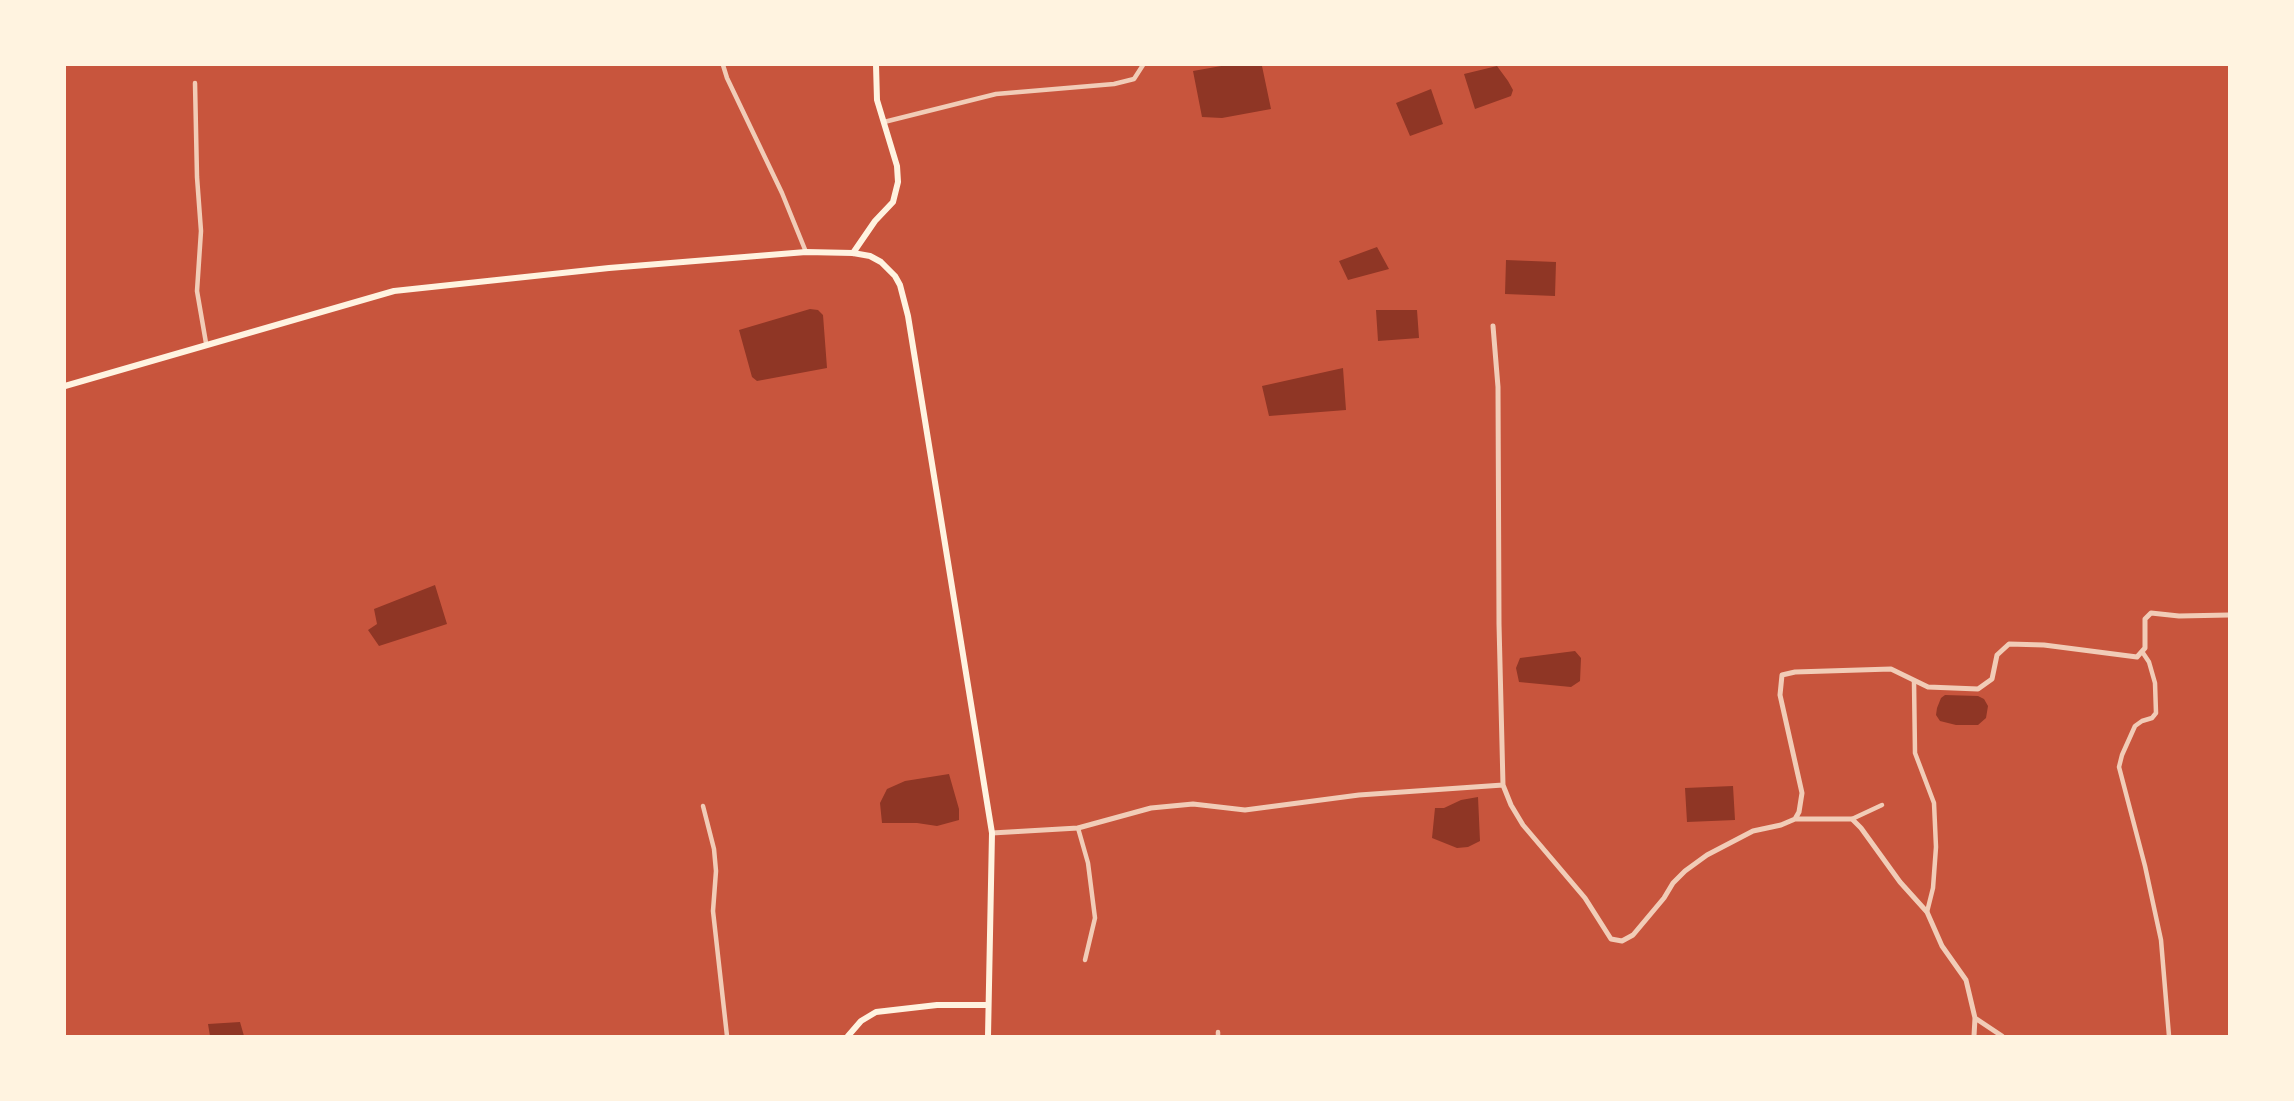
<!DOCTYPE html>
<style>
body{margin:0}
#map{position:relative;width:2294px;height:1101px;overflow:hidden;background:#c8553d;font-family:Signika,sans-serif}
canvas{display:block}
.frame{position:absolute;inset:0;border:66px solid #fff3e0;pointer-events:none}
</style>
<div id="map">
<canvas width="2294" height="1101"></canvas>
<div class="frame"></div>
</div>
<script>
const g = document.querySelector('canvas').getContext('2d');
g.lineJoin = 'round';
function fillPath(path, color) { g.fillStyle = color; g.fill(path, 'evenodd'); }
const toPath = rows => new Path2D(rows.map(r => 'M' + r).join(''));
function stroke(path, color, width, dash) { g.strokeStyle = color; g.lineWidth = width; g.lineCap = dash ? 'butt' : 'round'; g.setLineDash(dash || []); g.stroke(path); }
fillPath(toPath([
 [1227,65,1262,66,1271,109,1222,118,1202,117,1193,71],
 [1497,66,1508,81,1513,90,1511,96,1475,109,1464,74],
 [1431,89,1443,124,1410,136,1396,103],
 [1377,247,1389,269,1348,280,1339,261],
 [1506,260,1556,262,1555,296,1505,294],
 [810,309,818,310,823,315,827,368,757,381,752,377,739,330],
 [1417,310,1419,338,1378,341,1376,310],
 [1343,368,1346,410,1269,416,1262,386],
 [435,585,447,624,379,646,368,630,377,624,374,609],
 [1575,651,1581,658,1580,681,1571,687,1519,682,1516,668,1520,658],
 [1945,695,1978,696,1984,699,1988,706,1986,718,1978,725,1956,725,1940,721,1936,715,1937,708,1941,698],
 [949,774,959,809,959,820,937,826,917,823,882,823,880,803,887,789,905,781],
 [1733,786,1735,820,1687,822,1685,788],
 [1478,797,1480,841,1468,847,1457,848,1432,838,1435,808,1444,808,1461,800],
 [240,1022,244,1036,210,1036,208,1024]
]), '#8f3625');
stroke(toPath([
 [723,65,727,78,782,193,806,252],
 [195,83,197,177,201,231,197,291,206,343],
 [884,122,996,94,1114,84,1134,79,1143,65],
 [2143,653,2149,662,2155,683,2156,713,2152,718,2142,721,2135,726,2122,755,2119,767,2145,866,2161,940,2169,1036],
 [1914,681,1915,753,1934,803,1936,847,1933,888,1927,912],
 [703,806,714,849,716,871,713,911,727,1036],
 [1852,819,1882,805],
 [1078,828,1088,863,1095,918,1085,960],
 [1218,1032,1218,1036]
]), '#f1ccb7', 4.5);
stroke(toPath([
 [1493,326,1498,387,1499,624,1503,785],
 [1795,819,1852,819,1861,828,1900,882,1927,912,1942,946,1966,980,1975,1018,1974,1036],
 [992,833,1078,828,1151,808,1193,804,1245,810,1359,795,1503,785,1511,805,1523,825,1585,898,1611,939,1622,941,1633,935,1664,898,1673,883,1685,871,1707,855,1753,831,1781,825,1795,819,1799,812,1802,793,1780,695,1782,675,1795,672,1891,669,1928,687,1978,689,1992,679,1997,655,2009,644,2044,645,2137,657,2145,648,2145,619,2151,613,2179,616,2229,615],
 [1975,1018,2002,1036]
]), '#f1ccb7', 5);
stroke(toPath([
 [853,253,875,221,893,202,898,182,897,166,877,100,876,65],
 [848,1036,861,1021,876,1012,937,1005,988,1005]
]), '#fff3e0', 6);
stroke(toPath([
 [65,386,394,291,609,268,806,252,853,253,870,256,881,262,895,276,900,285,908,316,992,833,988,1036]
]), '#fff3e0', 6);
</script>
